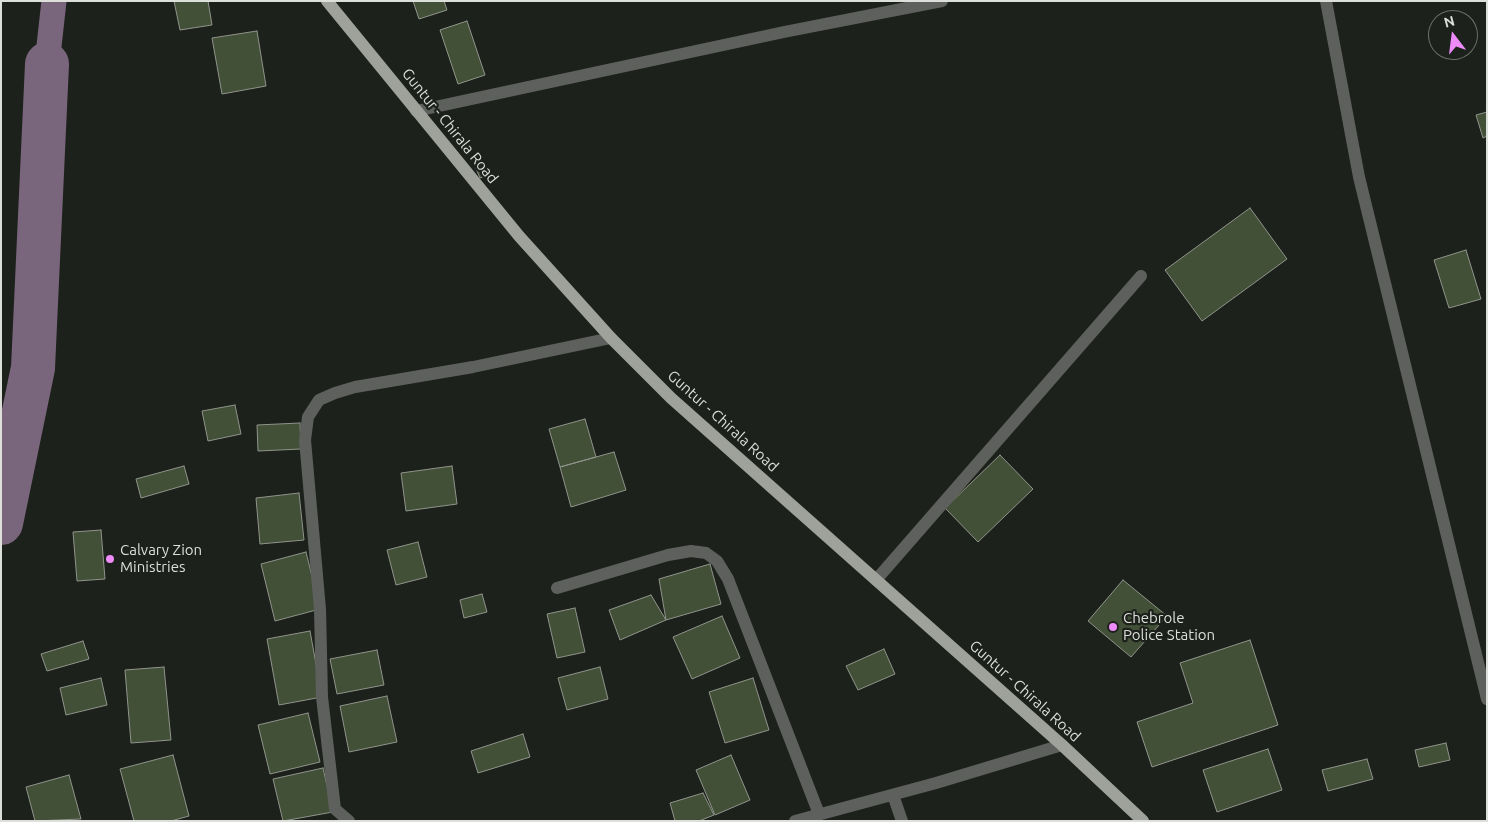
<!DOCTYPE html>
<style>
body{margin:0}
#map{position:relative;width:1488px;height:822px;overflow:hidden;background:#1d211b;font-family:Ubuntu,sans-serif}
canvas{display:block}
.frame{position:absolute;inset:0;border:2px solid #dddfdb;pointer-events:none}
.north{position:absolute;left:1428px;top:10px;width:50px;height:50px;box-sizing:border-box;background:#1d211b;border:1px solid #6a6d68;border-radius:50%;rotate:345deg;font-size:14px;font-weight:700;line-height:20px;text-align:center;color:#dddfdb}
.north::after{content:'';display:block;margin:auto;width:18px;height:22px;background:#ed8cf9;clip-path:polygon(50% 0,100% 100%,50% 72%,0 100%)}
</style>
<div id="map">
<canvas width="1488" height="822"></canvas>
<div class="frame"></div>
<div class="north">N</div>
</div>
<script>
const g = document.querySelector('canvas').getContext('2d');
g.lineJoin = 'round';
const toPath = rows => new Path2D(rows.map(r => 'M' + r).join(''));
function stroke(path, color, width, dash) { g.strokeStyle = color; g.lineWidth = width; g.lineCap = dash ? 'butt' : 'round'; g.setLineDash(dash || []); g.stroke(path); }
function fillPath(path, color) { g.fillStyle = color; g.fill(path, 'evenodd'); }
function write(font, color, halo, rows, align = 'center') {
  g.font = font + ' Ubuntu,sans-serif'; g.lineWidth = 4.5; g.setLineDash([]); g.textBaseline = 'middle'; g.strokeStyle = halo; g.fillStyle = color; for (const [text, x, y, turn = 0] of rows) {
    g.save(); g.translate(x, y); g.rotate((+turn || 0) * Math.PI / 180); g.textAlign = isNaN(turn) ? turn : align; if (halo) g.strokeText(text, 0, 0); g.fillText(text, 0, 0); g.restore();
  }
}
stroke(toPath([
 [47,64,54,1]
]), '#7a667c', 25);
stroke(toPath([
 [1,523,33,368,47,64]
]), '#7a667c', 44);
const building = toPath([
 [174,1,208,1,212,25,180,30,174,1],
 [413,1,444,1,447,10,419,19,413,1],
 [467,21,485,75,458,84,440,30,467,21],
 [257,31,266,86,222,94,212,38,257,31],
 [1487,112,1487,136,1483,138,1476,115,1487,112],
 [482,163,486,176,480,178,475,166,482,163],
 [1250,208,1287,259,1202,321,1165,270,1250,208],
 [1466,250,1481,299,1449,308,1434,260,1466,250],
 [235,405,241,434,208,441,202,411,235,405],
 [585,419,596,457,560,467,549,429,585,419],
 [300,423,301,449,258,451,257,425,300,423],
 [614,452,626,490,571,507,560,467,614,452],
 [1000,455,1033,489,978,542,945,508,1000,455],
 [184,466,189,484,141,498,136,479,184,466],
 [452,466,457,504,406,511,401,473,452,466],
 [299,493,304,540,260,544,256,498,299,493],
 [101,530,105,579,77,581,73,532,101,530],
 [418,542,427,577,396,585,387,550,418,542],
 [306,552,320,609,275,621,261,564,306,552],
 [710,564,721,604,666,620,659,579,710,564],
 [1123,580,1167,616,1131,657,1088,621,1123,580],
 [482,594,487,612,464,618,460,600,482,594],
 [651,595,666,620,620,640,609,610,651,595],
 [575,608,585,652,557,658,547,614,575,608],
 [722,616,740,658,692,679,673,637,722,616],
 [310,631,322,697,279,705,267,639,310,631],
 [1250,640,1278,725,1152,767,1137,722,1193,703,1180,663,1250,640],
 [83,641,89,659,47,671,41,654,83,641],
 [884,649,895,674,858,690,846,666,884,649],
 [377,650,384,685,337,694,330,659,377,650],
 [164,667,171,740,131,743,125,670,164,667],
 [600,667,608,699,567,710,558,678,600,667],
 [101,678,107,705,66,715,60,688,101,678],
 [753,678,769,730,725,743,709,692,753,678],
 [387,696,397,742,349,752,340,706,387,696],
 [308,713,320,762,270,774,258,725,308,713],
 [523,734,530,757,478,773,471,751,523,734],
 [1446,743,1450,760,1419,767,1415,750,1446,743],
 [1268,749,1282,790,1217,812,1203,770,1268,749],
 [173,755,189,816,171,821,134,821,120,769,173,755],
 [731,755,750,800,715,815,696,770,731,755],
 [1367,759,1373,779,1328,791,1322,770,1367,759],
 [323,768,333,812,283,821,273,779,323,768],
 [69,775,81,819,35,821,26,787,69,775],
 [703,793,714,815,699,821,675,821,670,803,703,793]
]);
fillPath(building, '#435038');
stroke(building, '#90948c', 1);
stroke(toPath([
 [876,580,1141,276]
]), '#5e605d', 12);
stroke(toPath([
 [1326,1,1359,177,1487,699],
 [416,111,784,32,942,1],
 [557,588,668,555,691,551,706,553,717,561,728,579,819,814],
 [893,795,902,821],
 [349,821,335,809,322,697,320,609,305,440,308,417,319,400,335,393,355,387,473,367,611,338],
 [795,821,936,783,1062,745]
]), '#5e605d', 12);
stroke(toPath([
 [327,1,519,236,611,338,671,398,1062,745,1143,821]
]), '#9ea29b', 12);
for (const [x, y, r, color] of [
 [110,559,5,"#ed8cf9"],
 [1113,627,5,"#ed8cf9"]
]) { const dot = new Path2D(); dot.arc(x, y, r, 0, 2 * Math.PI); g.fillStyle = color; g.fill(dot); stroke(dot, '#1d211b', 2); }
write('15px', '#dddfdb', '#1d211b', [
 ["Guntur - Chirala Road",450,126,51],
 ["Guntur - Chirala Road",723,421,42],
 ["Guntur - Chirala Road",1025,691,42]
]);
write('15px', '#dddfdb', '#1d211b', [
 ["Calvary Zion",120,550],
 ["Ministries",120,567],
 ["Chebrole",1123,618],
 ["Police Station",1123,635]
], 'left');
</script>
